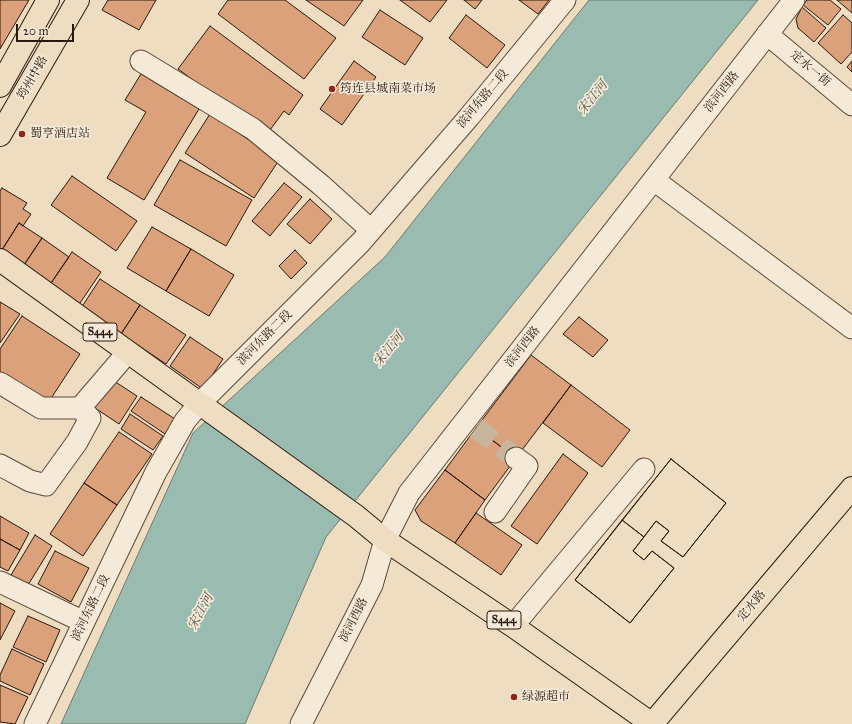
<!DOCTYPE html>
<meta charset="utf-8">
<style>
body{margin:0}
#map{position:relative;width:852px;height:724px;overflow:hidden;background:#efddc1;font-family:"IM FELL Great Primer",serif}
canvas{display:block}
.scale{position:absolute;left:16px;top:24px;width:58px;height:18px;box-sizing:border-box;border:2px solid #29180e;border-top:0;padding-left:5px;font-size:12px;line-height:14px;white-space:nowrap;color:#29180e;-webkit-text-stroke:3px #f5e9d7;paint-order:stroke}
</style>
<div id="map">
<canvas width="852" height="724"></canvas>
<div class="scale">20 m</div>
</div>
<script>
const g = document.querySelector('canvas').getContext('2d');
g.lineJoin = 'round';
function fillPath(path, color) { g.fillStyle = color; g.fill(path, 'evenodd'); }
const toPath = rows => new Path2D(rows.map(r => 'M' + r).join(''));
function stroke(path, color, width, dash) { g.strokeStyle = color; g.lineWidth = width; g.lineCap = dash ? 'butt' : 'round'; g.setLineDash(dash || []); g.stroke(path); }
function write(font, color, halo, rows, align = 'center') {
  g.font = font + ' "IM FELL Great Primer","Noto Serif SC",serif'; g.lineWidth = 3.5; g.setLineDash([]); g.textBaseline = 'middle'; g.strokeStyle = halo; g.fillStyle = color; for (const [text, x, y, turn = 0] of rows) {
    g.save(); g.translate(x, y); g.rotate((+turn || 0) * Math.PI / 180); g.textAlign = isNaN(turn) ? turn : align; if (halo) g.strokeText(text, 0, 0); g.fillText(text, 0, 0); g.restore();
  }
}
const water = toPath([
 [589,0,758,0,326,537,245,724,61,724,193,433,385,257,589,0]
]);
fillPath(water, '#9abcb0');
stroke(water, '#6d7a6f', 1);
const building = toPath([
 [0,0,29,0,0,49,0,0],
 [108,0,156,0,139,30,102,10,108,0],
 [228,0,285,0,336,38,304,79,218,14,228,0],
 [306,0,363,0,344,26,306,0],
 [400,0,447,0,430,22,400,0],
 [464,0,482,0,475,9,464,0],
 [519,0,549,0,538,14,519,0],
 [807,0,830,0,841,9,828,25,803,5,807,0],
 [837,0,852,0,852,13,837,0],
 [802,7,826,28,814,42,798,28,796,19,802,7],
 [380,10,423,38,405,65,362,37,380,10],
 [466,15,505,45,487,68,449,38,466,15],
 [843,15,852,23,852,52,841,64,818,43,843,15],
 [210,26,303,95,289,115,284,111,267,134,178,69,210,26],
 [354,61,376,77,342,125,320,109,354,61],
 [852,61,852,72,847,67,852,61],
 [141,74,199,109,144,200,107,178,146,112,125,100,141,74],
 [210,114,279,160,254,198,185,153,210,114],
 [180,160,252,200,226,246,154,205,180,160],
 [72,176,137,221,116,251,51,205,72,176],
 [284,183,302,197,270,236,252,221,284,183],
 [2,188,27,203,23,209,31,214,23,226,19,223,0,253,0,191,2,188],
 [310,199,332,219,310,244,287,224,310,199],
 [19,223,42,238,22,268,0,253,19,223],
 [152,227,191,249,166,291,127,268,152,227],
 [42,238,69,257,49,286,22,268,42,238],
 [191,249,234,275,209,316,166,291,191,249],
 [295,250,307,263,291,279,279,266,295,250],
 [72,252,101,272,78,306,49,286,72,252],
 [100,279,140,305,121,334,81,308,100,279],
 [0,302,20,314,0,343,0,302],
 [140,305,186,335,166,364,121,334,140,305],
 [22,316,80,354,48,403,0,372,0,349,22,316],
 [579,317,608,340,593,357,563,334,579,317],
 [190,337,223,359,203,389,170,366,190,337],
 [531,355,571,385,516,458,476,428,531,355],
 [111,379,137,396,119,424,92,406,111,379],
 [571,385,630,430,602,467,543,423,571,385],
 [141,397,175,419,165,434,131,411,141,397],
 [130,414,163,436,153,450,121,429,130,414],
 [476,428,516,458,485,500,445,470,476,428],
 [119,432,152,454,117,505,84,483,119,432],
 [563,454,588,473,537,544,511,526,563,454],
 [671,459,726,503,683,557,661,541,669,531,656,521,633,551,644,560,652,551,674,568,630,623,575,580,671,459],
 [671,459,726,503,683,557,661,541,669,531,656,521,644,537,622,520,671,459],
 [445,470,485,500,455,543,421,521,415,510,445,470],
 [84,483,117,505,83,556,50,534,84,483],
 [476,513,522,545,501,575,455,543,476,513],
 [0,516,29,533,20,550,0,539,0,516],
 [622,520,644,537,633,551,644,560,652,551,674,568,630,623,575,580,622,520],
 [35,535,52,546,28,585,11,575,35,535],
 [0,539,20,550,8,571,0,567,0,539],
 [55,551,89,568,71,602,38,584,55,551],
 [0,603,15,611,0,640,0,603],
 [28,616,60,630,46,662,13,647,28,616],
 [12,649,44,664,30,695,0,681,0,675,12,649],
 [0,685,28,697,15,724,0,722,0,685]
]);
fillPath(building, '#dba17a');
stroke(building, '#29180e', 1);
stroke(toPath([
 [476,428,516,458]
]), '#c7b69d', 21, [21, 10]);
const minor = toPath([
 [767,34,852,105],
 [141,61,253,129,321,185,371,230],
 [654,180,852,328],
 [0,383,41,408,80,408,90,418,77,442,46,485,30,481,0,465],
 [80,408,128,352],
 [495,512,527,466,516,458],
 [0,582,84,622],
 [513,626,644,469],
 [35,724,156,472,185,421,199,404,361,242,469,117,565,0],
 [301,724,372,585,385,540,409,493,794,0]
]);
const major = toPath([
 [0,86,48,0],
 [0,135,78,0],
 [0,260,356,516,385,540,513,626,652,724],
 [652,724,852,488]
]);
stroke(minor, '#5a493b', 23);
stroke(major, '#29180e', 24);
stroke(minor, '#f5e9d7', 21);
stroke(major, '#efddc1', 22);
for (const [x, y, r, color] of [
 [332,89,4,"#8f2418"],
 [22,134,4,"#8f2418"],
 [514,697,4,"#8f2418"]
]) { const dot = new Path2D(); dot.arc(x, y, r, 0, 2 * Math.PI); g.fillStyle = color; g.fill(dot); stroke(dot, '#f5e9d7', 1.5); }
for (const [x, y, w] of [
 [100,332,34],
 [504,620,34]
]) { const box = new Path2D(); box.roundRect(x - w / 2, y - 9, w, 18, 3); g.fillStyle = '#f5e9d7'; g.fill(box); stroke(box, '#29180e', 1); }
write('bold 11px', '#29180e', null, [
 ["S444",100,332],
 ["S444",504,620]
]);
write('12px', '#29180e', '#f5e9d7', [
 ["定水一街",810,69,40],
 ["筠州中路",33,78,-60],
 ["滨河西路",722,92,-52],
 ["滨河东路二段",483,99,-50],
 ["滨河东路二段",265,338,-45],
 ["滨河西路",523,347,-52],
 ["定水路",752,606,-50],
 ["滨河东路二段",91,608,-64],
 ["滨河西路",354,620,-63]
]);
write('12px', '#29180e', '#f5e9d7', [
 ["筠连县城南菜市场",340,89],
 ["蜀亨酒店站",30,134],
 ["绿源超市",522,697]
], 'left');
write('italic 13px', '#515147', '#f5e9d7', [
 ["宋江河",593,98,-51],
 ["宋江河",389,350,-51],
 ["宋江河",201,612,-62]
]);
</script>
